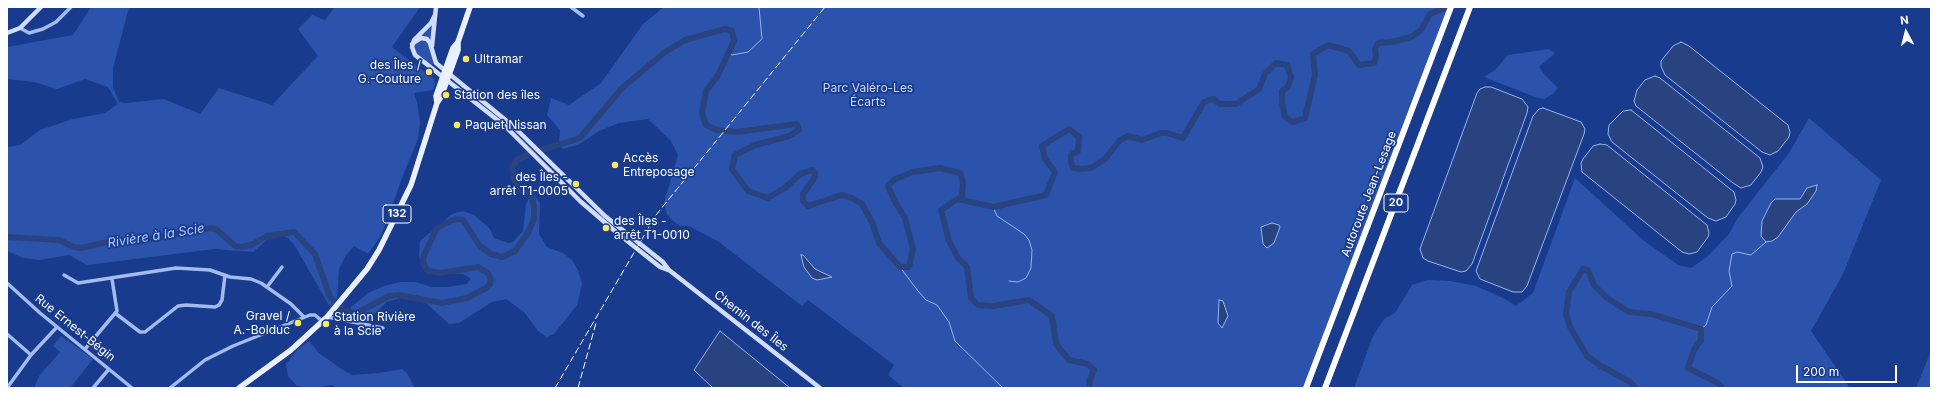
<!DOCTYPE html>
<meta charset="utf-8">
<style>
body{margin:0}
#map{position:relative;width:1938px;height:395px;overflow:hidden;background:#183b8d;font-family:Inter,sans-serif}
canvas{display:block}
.frame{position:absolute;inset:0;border:8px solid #fff;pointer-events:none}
.north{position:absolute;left:1886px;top:12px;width:40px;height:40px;-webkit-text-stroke:3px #183b8d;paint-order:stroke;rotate:353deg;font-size:11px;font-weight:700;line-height:16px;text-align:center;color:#fff}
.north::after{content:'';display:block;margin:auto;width:14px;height:18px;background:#fff;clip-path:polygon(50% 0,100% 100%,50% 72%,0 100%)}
.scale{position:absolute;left:1796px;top:365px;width:101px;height:18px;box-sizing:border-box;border:2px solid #fff;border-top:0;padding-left:5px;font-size:12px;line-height:14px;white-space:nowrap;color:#fff;-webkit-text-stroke:3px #183b8d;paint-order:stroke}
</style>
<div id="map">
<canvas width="1938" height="395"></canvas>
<div class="frame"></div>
<div class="north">N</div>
<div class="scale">200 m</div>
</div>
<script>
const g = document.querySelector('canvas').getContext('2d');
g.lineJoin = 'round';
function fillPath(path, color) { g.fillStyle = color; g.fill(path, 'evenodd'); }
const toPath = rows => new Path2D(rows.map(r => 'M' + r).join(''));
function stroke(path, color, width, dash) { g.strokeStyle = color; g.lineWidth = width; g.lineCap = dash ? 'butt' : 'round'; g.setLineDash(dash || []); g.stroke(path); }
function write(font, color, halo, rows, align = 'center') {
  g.font = font + ' Inter,sans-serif'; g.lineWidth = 3.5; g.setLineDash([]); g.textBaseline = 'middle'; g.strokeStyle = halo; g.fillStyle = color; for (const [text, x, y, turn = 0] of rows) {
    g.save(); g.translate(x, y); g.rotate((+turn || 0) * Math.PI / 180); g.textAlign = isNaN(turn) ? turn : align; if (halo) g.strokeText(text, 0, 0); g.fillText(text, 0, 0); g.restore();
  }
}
fillPath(toPath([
 [91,7,129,7,113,68,113,87,119,102,125,103,164,99,200,114,219,88,272,105,318,56,298,29,312,15,325,20,335,7,420,7,392,47,434,79,435,84,433,90,414,93,417,102,420,123,418,139,403,175,388,218,380,237,368,254,354,246,346,255,339,269,337,298,330,307,295,246,287,237,279,236,268,239,253,252,214,249,87,265,69,255,40,260,23,258,7,251,7,147,20,145,40,130,73,119,105,113,118,104,108,87,85,79,57,89,34,82,7,79,7,47,73,35],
 [664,7,1451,7,1306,388,904,388,888,375,894,365,808,300,802,306,719,242,689,226,680,226,671,219,667,214,664,203,678,155,671,141,648,119,619,123,599,131,580,144,563,149,559,143,560,130,547,115,551,98,569,105,601,83,643,24],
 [435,15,432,44,435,60,431,67,418,58,412,44],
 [1549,49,1555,53,1539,67,1543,73,1558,88,1553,94,1544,99,1535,97,1484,77,1496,69,1508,55],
 [1809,118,1881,180,1843,274,1811,331,1850,388,1354,388,1373,336,1384,319,1395,313,1412,285,1427,280,1450,281,1476,286,1503,298,1516,306,1533,293,1575,178,1643,240,1678,265,1691,268,1707,257,1729,234,1737,219,1789,153],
 [535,196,540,203,539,234,547,247,563,253,572,260,578,270,582,284,577,305,554,334,547,337,538,331,524,312,506,299,492,302,459,323,449,324,426,303,416,297,410,295,387,302,373,315,366,318,352,318,351,307,368,293,384,286,400,282,415,282,432,287,447,287,466,284,471,279,463,274,436,273,423,267,419,257,420,241,452,214,463,211,474,215,490,229,494,238,508,243,513,242,523,231,526,204,530,197],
 [61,336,93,359,70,388,34,388,39,376,60,352,53,346],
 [309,341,319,353,343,370,352,375,379,373,402,369,407,373,415,388,337,388,332,385,311,388,297,386,288,376,286,364,298,349],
 [1931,350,1931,388,1916,388,1931,351]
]), '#2b53ab');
const water = toPath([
 [1681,42,1689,46,1788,125,1790,132,1789,137,1778,151,1770,155,1762,152,1665,75,1661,66,1661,61,1673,46,1681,42],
 [1655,76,1660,78,1760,158,1763,167,1761,172,1751,185,1741,188,1733,183,1636,106,1634,101,1637,90,1645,80,1655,76],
 [1485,87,1491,87,1522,99,1528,107,1527,113,1472,264,1466,271,1461,272,1428,261,1423,258,1420,249,1477,93,1480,89,1485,87],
 [1543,108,1581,122,1585,129,1584,134,1527,286,1522,292,1513,292,1480,279,1476,271,1533,116,1539,109,1543,108],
 [1631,110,1734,192,1736,200,1735,204,1726,217,1716,221,1708,218,1612,142,1608,134,1609,125,1623,111,1631,110],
 [1600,144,1607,145,1707,225,1709,233,1708,237,1697,252,1689,254,1682,252,1582,172,1581,163,1583,159,1593,146,1600,144],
 [1817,185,1816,191,1807,204,1796,212,1778,237,1772,241,1766,242,1761,236,1762,221,1771,203,1775,199,1800,199,1807,188,1817,185],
 [1272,223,1279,225,1280,227,1274,243,1267,248,1263,244,1261,227,1272,223],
 [801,255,803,255,815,269,832,277,817,280,812,278,804,267,801,255],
 [1219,300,1223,301,1228,316,1222,328,1218,323,1219,300],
 [720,331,790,388,713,388,694,370,720,331]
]);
fillPath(water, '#294380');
stroke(water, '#96b4f1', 1);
stroke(toPath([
 [729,53,732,55,748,52,762,39,759,7],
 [993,207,997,216,1024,234,1029,240,1032,250,1031,268,1026,278,1018,282,1009,281],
 [900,267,918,291,926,300,937,305,949,322,955,341,1003,388],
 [1701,329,1706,325,1712,307,1732,286,1729,271,1732,254,1737,252,1751,255,1766,242]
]), '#96b4f1', 1);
stroke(toPath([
 [958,199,993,207,1046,195,1055,172,1045,159,1042,146,1069,129,1079,137,1078,151,1071,155,1071,162,1073,168,1082,169,1091,168,1105,159,1120,140,1128,136,1142,140,1161,133,1167,133,1183,138,1204,102,1213,99,1220,104,1236,104,1259,89,1265,74,1276,63,1287,65,1291,77,1288,87,1282,91,1282,102,1285,117,1293,122,1305,118,1315,75,1313,54,1328,45,1349,51,1359,65,1374,63,1376,57,1375,49,1378,43,1392,42,1411,37,1421,30,1430,14,1448,7],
 [7,237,59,240,74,247,81,248,108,242,143,240,211,228,216,229,235,246,241,247,251,245,267,236,294,232,315,254,330,297,344,311,357,313,389,296,398,295,442,303,467,298,486,288,490,284,491,279,488,273,478,267,440,273,428,271,424,265,423,258,436,229,446,223,456,219,463,220,479,245,491,254,502,257,515,251,528,233,534,219,534,207,531,193,521,191,515,181,512,167,518,159,535,152,580,138,622,88,665,52,685,40,725,29,732,31,734,41,717,77,706,91,702,113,706,125,717,130,736,132,797,124,799,130,789,136,755,145,735,155,732,169,748,191,768,198,785,188,800,174,812,170,815,173,815,177,803,194,803,201,808,206,841,195,852,198,862,204,872,222,879,243,900,267,909,267,913,249,905,218,894,200,888,186,895,179,913,172,940,168,960,173,963,182,962,196,941,210,949,241,958,258,967,267,971,298,978,305,993,306,1029,300,1052,316,1056,344,1069,360,1088,364,1094,370,1089,382,1090,388],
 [1636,388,1630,382,1601,366,1587,356,1570,327,1566,314,1569,292,1583,269,1588,270,1594,285,1607,298,1629,312,1651,314,1701,329,1701,340,1694,350,1688,368,1718,383,1723,388]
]), '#294380', 6);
stroke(toPath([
 [571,7,583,16],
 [20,28,29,33,43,29,56,22,71,7],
 [64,275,78,283,176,268,210,270,230,277,251,279,261,283,291,304,304,317],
 [7,283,40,313,132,388],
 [267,287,282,267],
 [115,313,140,332,145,332,178,306,186,305,215,307,219,305,222,300,225,275],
 [327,317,383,328],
 [7,334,31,355],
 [85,349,117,311,112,279],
 [7,388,31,355,57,327],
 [93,388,109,369],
 [170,388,205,360,233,346,310,315,315,315,322,321]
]), '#a4bbef', 3.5);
stroke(toPath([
 [435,15,431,23,414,40,412,47,415,55,505,126,580,201,616,232,660,267,668,270],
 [7,33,20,28,41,7],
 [412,44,421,38,427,39,430,43,436,63,514,127,605,216,663,262,669,270,820,388],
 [432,46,436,7]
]), '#d1ddfa', 4.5);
stroke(toPath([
 [437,103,436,96,453,48,458,42],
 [239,388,291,350,327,317,367,269,379,250,411,185,437,103,441,97,458,50,458,42,470,7]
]), '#ebf0ff', 5.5);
stroke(toPath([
 [1306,388,1451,7],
 [1325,388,1470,7]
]), '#fff', 6);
stroke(toPath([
 [555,388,656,215,825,7],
 [578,388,596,323]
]), '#fff', 1, [7, 3]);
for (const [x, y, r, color] of [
 [466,59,4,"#ffe761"],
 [429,72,4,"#ffe761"],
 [446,95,4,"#ffe761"],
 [457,125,4,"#ffe761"],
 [615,165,4,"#ffe761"],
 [576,184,4,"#ffe761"],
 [606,228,4,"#ffe761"],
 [298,323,4,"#ffe761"],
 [326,324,4,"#ffe761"]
]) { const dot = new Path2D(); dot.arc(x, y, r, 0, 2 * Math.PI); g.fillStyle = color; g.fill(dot); stroke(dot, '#183b8d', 1.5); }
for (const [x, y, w] of [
 [1396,203,24],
 [397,214,28]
]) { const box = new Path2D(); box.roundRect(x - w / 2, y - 9, w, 18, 3); g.fillStyle = '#183b8d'; g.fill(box); stroke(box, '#fff', 1); }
write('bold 11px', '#fff', null, [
 ["20",1396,203],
 ["132",397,214]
]);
write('12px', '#fff', '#183b8d', [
 ["Ultramar",474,59],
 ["des Îles /",421,65,"right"],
 ["G.-Couture",421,79,"right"],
 ["Station des îles",454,95],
 ["Paquet Nissan",465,125],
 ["Accès",623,158],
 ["Entreposage",623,172],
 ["des Îles -",568,177,"right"],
 ["arrêt T1-0005",568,191,"right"],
 ["des Îles -",614,221],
 ["arrêt T1-0010",614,235],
 ["Gravel /",290,316,"right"],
 ["A.-Bolduc",290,330,"right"],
 ["Station Rivière",334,317],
 ["à la Scie",334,331]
], 'left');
write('12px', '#cad9fa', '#183b8d', [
 ["Parc Valéro-Les",868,88],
 ["Écarts",868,102]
]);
write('12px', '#fff', '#183b8d', [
 ["Autoroute Jean-Lesage",1369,194,-69],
 ["Chemin des Îles",751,321,38],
 ["Rue Ernest-Bégin",75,328,39]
]);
write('italic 13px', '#afc6f6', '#183b8d', [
 ["Rivière à la Scie",156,236,-9]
]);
</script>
